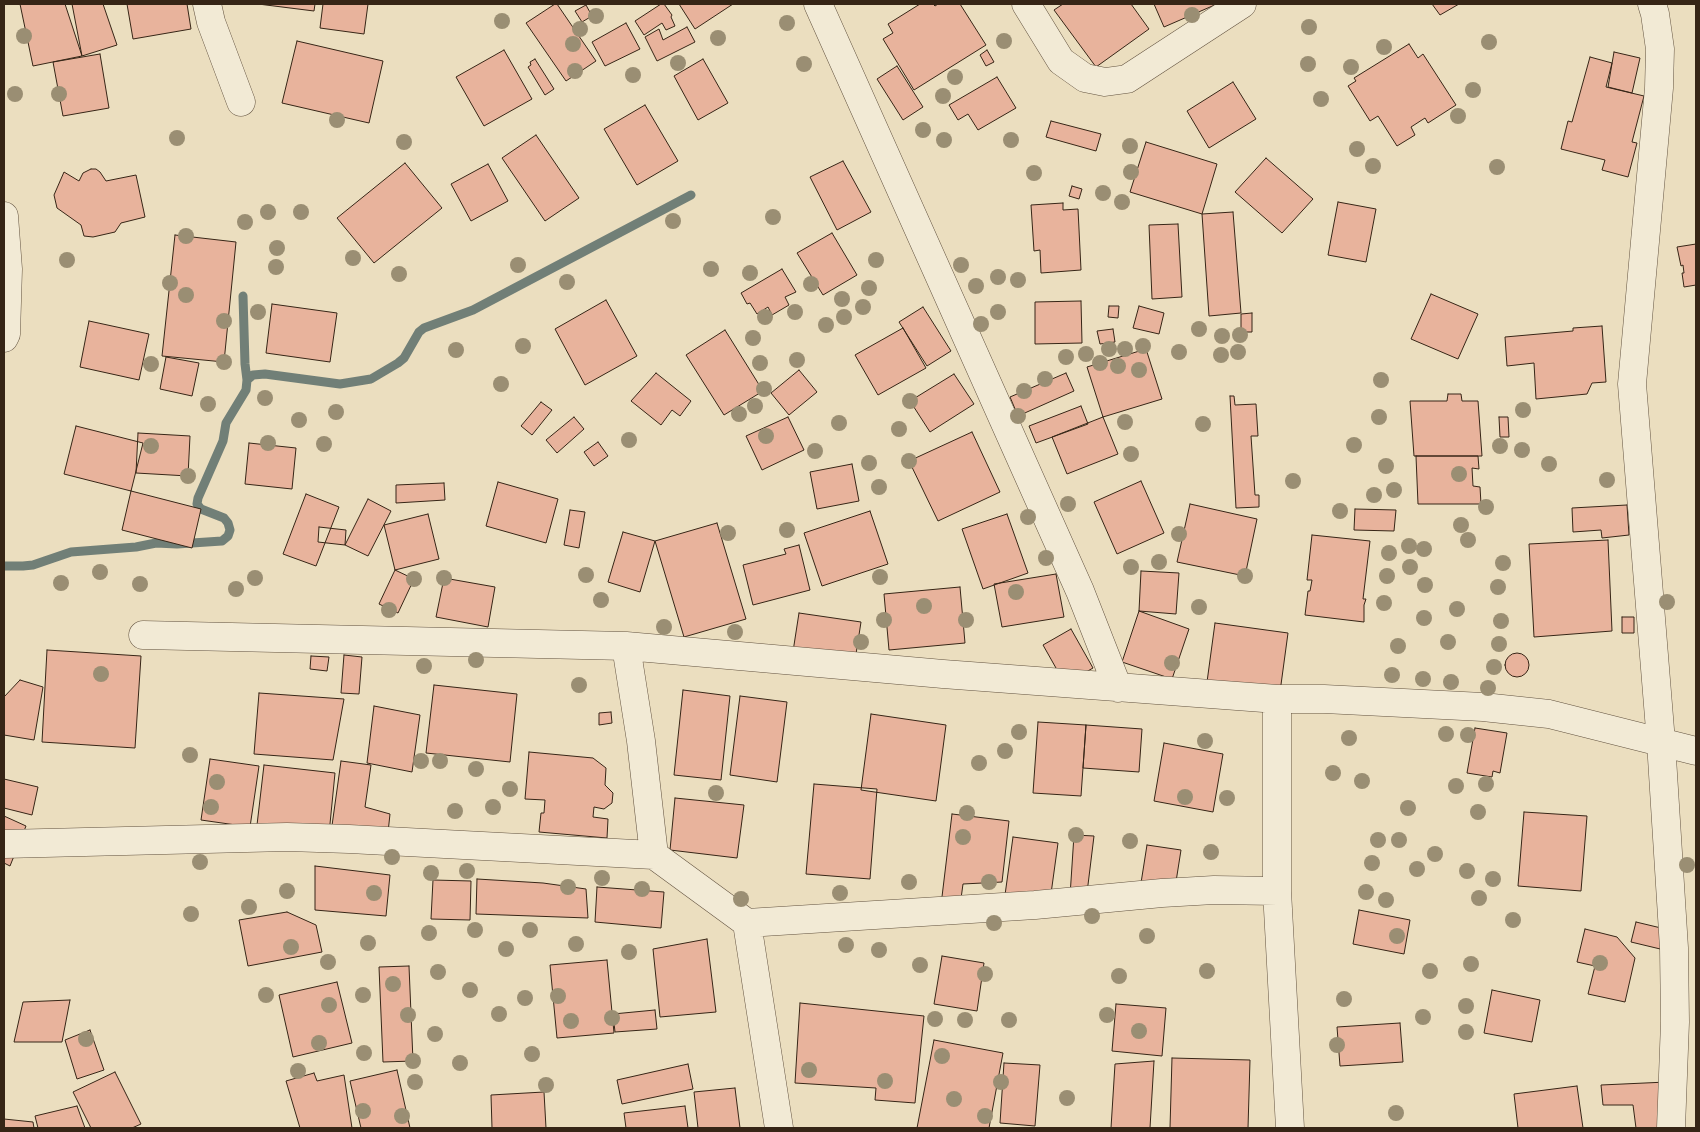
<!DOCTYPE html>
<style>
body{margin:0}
#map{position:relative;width:1700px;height:1132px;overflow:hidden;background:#ebdebf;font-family:"IM FELL DW Pica",serif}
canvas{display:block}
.frame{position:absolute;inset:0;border:5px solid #362516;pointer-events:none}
</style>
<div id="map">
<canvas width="1700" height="1132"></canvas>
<div class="frame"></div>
</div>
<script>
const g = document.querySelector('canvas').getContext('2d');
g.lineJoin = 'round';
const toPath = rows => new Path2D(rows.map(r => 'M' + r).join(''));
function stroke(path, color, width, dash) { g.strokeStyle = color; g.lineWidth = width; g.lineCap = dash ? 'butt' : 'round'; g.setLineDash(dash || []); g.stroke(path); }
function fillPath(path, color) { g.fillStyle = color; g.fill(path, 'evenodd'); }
stroke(toPath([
 [247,380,253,375,265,374,340,384,371,379,398,363,404,358,419,332,424,328,473,310,691,195],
 [4,566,23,566,33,565,71,552,136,547,156,543,177,544,222,541,228,536,230,530,228,523,224,518,201,509,197,504,198,498,223,441,226,423,246,390,247,380,245,364,243,296]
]), '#717f77', 9);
const building = toPath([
 [20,4,72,4,82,56,33,66,20,4],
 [65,4,103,4,117,45,82,56,65,4],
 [127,4,187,4,191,29,133,39,127,4],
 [258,4,315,4,314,11,258,4],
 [323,4,368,4,364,34,320,28,323,4],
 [555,4,557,4,596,61,566,81,526,23,555,4],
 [661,4,664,4,672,15,671,17,675,26,666,30,662,23,644,35,635,21,661,4],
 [679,4,733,4,695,29,679,4],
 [920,4,933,4,935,6,938,4,960,4,986,45,914,90,883,39,893,33,888,24,920,4],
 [1063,4,1131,4,1149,29,1096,67,1054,10,1063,4],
 [1154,4,1217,4,1164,27,1154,4],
 [1432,4,1459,4,1440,15,1432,4],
 [586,5,592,16,582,22,575,11,586,5],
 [626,23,640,49,605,66,592,42,626,23],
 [687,27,695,42,657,61,645,37,659,29,663,40,687,27],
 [297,41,383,61,369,123,282,103,297,41],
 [1409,44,1418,58,1423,54,1456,105,1428,123,1425,118,1411,127,1415,135,1397,146,1378,116,1370,121,1348,86,1356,81,1354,78,1409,44],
 [504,50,532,99,484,126,456,77,504,50],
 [987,50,994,62,986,66,980,55,987,50],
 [1614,52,1640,58,1632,93,1608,87,1614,52],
 [100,54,109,108,63,116,53,62,100,54],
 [1590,57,1612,63,1606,87,1644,96,1632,142,1637,143,1628,177,1602,170,1605,160,1561,149,1568,121,1572,122,1590,57],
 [535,59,554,89,545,95,528,67,531,65,530,62,535,59],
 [703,59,728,103,698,120,674,76,703,59],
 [897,66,923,107,903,120,877,79,897,66],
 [997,77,1016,108,978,130,968,114,958,120,949,105,997,77],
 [1233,82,1256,119,1209,148,1187,111,1233,82],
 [645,105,678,161,637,185,604,129,645,105],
 [1051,121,1101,134,1096,151,1046,137,1051,121],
 [536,135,579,198,545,221,502,158,536,135],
 [1146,142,1217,164,1202,214,1130,192,1146,142],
 [1266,158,1313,199,1282,233,1235,192,1266,158],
 [843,161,871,212,837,230,810,177,843,161],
 [405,163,442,208,374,263,337,218,405,163],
 [488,164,508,201,471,221,451,184,488,164],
 [91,169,96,169,100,172,106,181,136,175,145,217,121,223,115,232,93,237,84,236,81,225,57,208,54,195,64,172,79,181,83,173,91,169],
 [1072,186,1082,189,1079,199,1069,196,1072,186],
 [1338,202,1376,209,1366,262,1328,255,1338,202],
 [1063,203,1063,210,1078,209,1081,270,1041,273,1040,250,1034,251,1031,205,1063,203],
 [1233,212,1241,313,1209,316,1202,214,1233,212],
 [1178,224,1182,297,1152,299,1149,225,1178,224],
 [832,233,857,275,823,295,797,253,832,233],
 [175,235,236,242,224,362,162,356,175,235],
 [1696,244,1696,285,1684,287,1682,273,1684,273,1683,265,1681,266,1677,247,1696,244],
 [782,269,796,292,785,297,789,305,772,315,768,307,757,314,750,303,747,304,741,293,782,269],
 [1431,294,1478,314,1458,359,1411,339,1431,294],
 [606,300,637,356,585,385,555,329,606,300],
 [1081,301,1082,343,1035,344,1035,302,1081,301],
 [272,304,337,313,330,362,266,353,272,304],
 [1109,306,1119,306,1118,318,1108,317,1109,306],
 [1139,306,1164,313,1159,334,1133,328,1139,306],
 [923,307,951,351,927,366,899,322,923,307],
 [1252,313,1252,332,1241,332,1241,314,1252,313],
 [89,321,149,334,139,380,80,367,89,321],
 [1602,326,1606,382,1592,383,1587,394,1536,399,1534,363,1507,366,1505,337,1573,331,1573,328,1602,326],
 [903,328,926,368,878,395,855,355,903,328],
 [1113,329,1115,342,1100,344,1097,331,1113,329],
 [725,330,763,391,724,415,686,355,725,330],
 [1146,349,1162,399,1103,417,1087,367,1146,349],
 [166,357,199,363,192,396,160,389,166,357],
 [799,370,817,392,789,415,771,393,799,370],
 [656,373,691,401,680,416,672,410,661,425,631,401,656,373],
 [1066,373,1074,391,1018,416,1010,397,1066,373],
 [954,374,974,404,930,432,910,401,954,374],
 [1448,394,1461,394,1462,401,1478,401,1482,456,1414,456,1410,401,1447,401,1448,394],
 [1230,396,1234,396,1235,405,1256,404,1258,436,1251,436,1255,495,1259,495,1259,507,1236,508,1230,396],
 [541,402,552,410,532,435,521,426,541,402],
 [1081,406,1088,424,1036,443,1029,426,1081,406],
 [574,417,584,429,557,453,546,440,574,417],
 [788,417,804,450,762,470,746,436,788,417],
 [1103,417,1118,454,1067,474,1052,437,1103,417],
 [1499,417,1508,417,1509,437,1500,437,1499,417],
 [76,426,143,443,131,491,64,474,76,426],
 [972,432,1000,492,938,521,909,461,972,432],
 [138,433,190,436,188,476,136,473,138,433],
 [598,442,608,456,594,466,584,452,598,442],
 [249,443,296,448,292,489,245,484,249,443],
 [1416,456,1478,456,1479,469,1472,468,1473,486,1480,487,1481,504,1418,504,1416,456],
 [852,464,859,501,817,509,810,472,852,464],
 [1141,481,1164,533,1117,554,1094,502,1141,481],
 [498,482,558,499,546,543,486,526,498,482],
 [444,483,445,500,396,503,396,485,444,483],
 [131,491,201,509,192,548,122,530,131,491],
 [306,494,339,507,316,566,283,554,306,494],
 [368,499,391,511,368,556,345,545,368,499],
 [1190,504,1257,519,1245,576,1177,562,1190,504],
 [1627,505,1629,535,1602,538,1601,530,1573,532,1572,508,1627,505],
 [1355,509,1396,510,1394,531,1354,530,1355,509],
 [570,510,585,512,579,548,564,545,570,510],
 [870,511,888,564,822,586,804,533,870,511],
 [428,514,439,559,395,570,384,525,428,514],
 [1007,514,1028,573,983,589,962,529,1007,514],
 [717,523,746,619,684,637,655,541,717,523],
 [319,527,346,530,345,545,318,542,319,527],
 [623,532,655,541,640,592,608,582,623,532],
 [1312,535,1370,541,1363,599,1366,599,1364,605,1364,622,1305,615,1308,591,1310,591,1312,580,1307,580,1312,535],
 [1608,540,1612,631,1534,637,1529,544,1608,540],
 [799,545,810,590,753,605,743,565,786,554,784,549,799,545],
 [395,570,414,579,398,613,379,604,395,570],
 [1141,571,1179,573,1176,614,1139,611,1141,571],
 [1056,574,1064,617,1002,627,994,584,1056,574],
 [444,578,495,587,488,627,436,617,444,578],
 [960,587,965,643,889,650,884,594,960,587],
 [1139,611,1189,629,1172,679,1122,662,1139,611],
 [799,613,861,622,854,667,792,658,799,613],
 [1622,617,1634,617,1634,633,1622,633,1622,617],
 [1215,623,1288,633,1280,692,1207,682,1215,623],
 [1071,629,1093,668,1065,684,1043,645,1071,629],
 [47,650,141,656,135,748,42,742,47,650],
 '1505 665a12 12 0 1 1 24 0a12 12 0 1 1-24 0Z',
 [344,655,362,657,359,694,341,693,344,655],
 [311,656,329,657,327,671,310,669,311,656],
 [20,680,43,687,34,740,4,735,4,697,20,680],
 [434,685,517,694,510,762,426,753,434,685],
 [683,690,730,696,721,780,674,775,683,690],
 [259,693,344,699,333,760,254,754,259,693],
 [740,696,787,702,777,782,730,775,740,696],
 [374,706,420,715,412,772,367,763,374,706],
 [611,712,612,723,599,725,599,713,611,712],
 [871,714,946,725,936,801,861,790,871,714],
 [1038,722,1086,725,1081,796,1033,793,1038,722],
 [1086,725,1142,729,1139,772,1083,768,1086,725],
 [1475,728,1507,733,1500,773,1493,771,1492,777,1467,773,1475,728],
 [1164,743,1223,754,1213,812,1154,801,1164,743],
 [529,752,593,758,606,768,605,785,613,793,612,803,604,809,594,807,593,817,608,819,607,838,539,832,541,813,544,813,545,800,525,799,529,752],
 [210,759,259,766,250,827,201,820,210,759],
 [341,761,371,765,365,807,390,814,386,851,330,840,341,761],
 [264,765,335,773,329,834,257,825,264,765],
 [4,779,38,787,32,815,4,808,4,779],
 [814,784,877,789,870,879,806,874,814,784],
 [675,798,744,805,737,858,670,850,675,798],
 [1524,812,1587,816,1581,891,1518,886,1524,812],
 [952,814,1009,821,1002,882,963,884,960,906,941,905,952,814],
 [4,816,26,826,10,866,4,863,4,816],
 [1074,835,1094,836,1086,901,1070,896,1074,835],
 [1013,837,1058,843,1050,901,1005,895,1013,837],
 [1147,845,1181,850,1175,888,1141,883,1147,845],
 [315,866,390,875,386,916,315,910,315,866],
 [477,879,543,883,586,889,588,918,476,914,477,879],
 [433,880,471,881,470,920,431,919,433,880],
 [597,887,664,892,661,928,595,922,597,887],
 [1359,910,1410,920,1404,954,1353,944,1359,910],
 [287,912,316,925,322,952,248,966,239,920,287,912],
 [1636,922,1682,933,1677,953,1631,942,1636,922],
 [1585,929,1617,937,1635,958,1625,1002,1588,994,1595,966,1577,962,1585,929],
 [707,939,716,1012,660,1017,653,949,707,939],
 [942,956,984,963,977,1011,934,1004,942,956],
 [607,960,614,1033,557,1038,550,965,607,960],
 [409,966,413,1061,383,1062,379,967,409,966],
 [337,982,352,1043,293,1057,279,995,337,982],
 [1492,990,1540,1000,1532,1042,1484,1033,1492,990],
 [70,1000,62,1042,14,1042,23,1002,70,1000],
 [800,1003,924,1016,915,1103,875,1100,876,1088,795,1083,800,1003],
 [1116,1004,1166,1008,1162,1056,1112,1051,1116,1004],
 [655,1010,657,1029,615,1032,613,1014,655,1010],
 [1400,1023,1403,1062,1340,1066,1337,1027,1400,1023],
 [90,1030,104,1070,77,1079,65,1040,90,1030],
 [934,1040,1003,1053,989,1128,917,1128,934,1040],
 [1172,1058,1250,1060,1248,1128,1170,1128,1172,1058],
 [1154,1061,1150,1128,1111,1128,1115,1064,1154,1061],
 [1004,1063,1040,1065,1035,1126,1000,1123,1004,1063],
 [688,1064,693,1089,622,1104,617,1080,688,1064],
 [397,1070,410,1128,361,1128,350,1081,397,1070],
 [115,1072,141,1124,132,1128,91,1128,73,1092,115,1072],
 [314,1073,317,1081,344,1075,352,1128,300,1128,286,1081,314,1073],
 [1667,1082,1669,1128,1636,1128,1633,1105,1603,1105,1601,1085,1667,1082],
 [1577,1086,1583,1128,1518,1128,1514,1094,1577,1086],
 [735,1088,740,1128,698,1128,694,1092,735,1088],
 [544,1092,546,1128,492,1128,491,1095,544,1092],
 [77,1106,85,1128,38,1128,35,1116,77,1106],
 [685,1106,688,1128,626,1128,624,1113,685,1106],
 [4,1119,33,1122,34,1128,4,1128,4,1119]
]);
fillPath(building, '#e8b39c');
stroke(building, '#362516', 1);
const minor = toPath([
 [207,4,211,22,241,102],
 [818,4,1080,591,1118,688],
 [1026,4,1061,61,1085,78,1105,82,1127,79,1242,4],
 [1652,4,1655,14,1660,49,1659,88,1632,384,1661,742,1674,948,1675,1022,1671,1128],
 [4,216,8,269,6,334,4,338],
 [143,635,626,646,943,674,1277,699,1324,699,1483,707,1549,714,1696,751],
 [626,646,641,741,654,855],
 [1277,699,1277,891,1290,1128],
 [4,844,287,837,349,839,654,855,747,923,1035,905,1162,893,1214,890,1277,891],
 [747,923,779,1128]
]);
stroke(minor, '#635340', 29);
stroke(minor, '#f2ead5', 28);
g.fillStyle = '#9a8e73';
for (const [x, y] of [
 [1192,15],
 [596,16],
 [502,21],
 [787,23],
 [1309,27],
 [580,29],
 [24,36],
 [718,38],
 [1004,41],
 [1489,42],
 [573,44],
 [1384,47],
 [678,63],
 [804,64],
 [1308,64],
 [1351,67],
 [575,71],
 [633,75],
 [955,77],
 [1473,90],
 [15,94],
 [59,94],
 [943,96],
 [1321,99],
 [1458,116],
 [337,120],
 [923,130],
 [177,138],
 [944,140],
 [1011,140],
 [404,142],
 [1130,146],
 [1357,149],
 [1373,166],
 [1497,167],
 [1131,172],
 [1034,173],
 [1103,193],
 [1122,202],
 [268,212],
 [301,212],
 [773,217],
 [673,221],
 [245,222],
 [186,236],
 [277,248],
 [353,258],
 [67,260],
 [876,260],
 [518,265],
 [961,265],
 [276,267],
 [711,269],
 [750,273],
 [399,274],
 [998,277],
 [1018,280],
 [567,282],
 [170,283],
 [811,284],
 [976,286],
 [869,288],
 [186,295],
 [842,299],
 [863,307],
 [258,312],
 [795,312],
 [998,312],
 [765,317],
 [844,317],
 [224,321],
 [981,324],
 [826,325],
 [1199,329],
 [1240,335],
 [1222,336],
 [753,338],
 [523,346],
 [1143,346],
 [1109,349],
 [1125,349],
 [456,350],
 [1179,352],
 [1238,352],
 [1086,354],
 [1221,355],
 [1066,357],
 [797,360],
 [224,362],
 [760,363],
 [1100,363],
 [151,364],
 [1118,366],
 [1139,370],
 [1045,379],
 [1381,380],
 [501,384],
 [764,389],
 [1024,391],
 [265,398],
 [910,401],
 [208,404],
 [755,406],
 [1523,410],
 [336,412],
 [739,414],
 [1018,416],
 [1379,417],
 [299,420],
 [1125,422],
 [839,423],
 [1203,424],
 [899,429],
 [766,436],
 [629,440],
 [268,443],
 [324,444],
 [1354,445],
 [151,446],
 [1500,446],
 [1522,450],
 [815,451],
 [1131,454],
 [909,461],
 [869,463],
 [1549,464],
 [1386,466],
 [1459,474],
 [188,476],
 [1607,480],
 [1293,481],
 [879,487],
 [1394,490],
 [1374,495],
 [1068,504],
 [1486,507],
 [1340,511],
 [1028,517],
 [1461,525],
 [787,530],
 [728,533],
 [1179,534],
 [1468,540],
 [1409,546],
 [1424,549],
 [1389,553],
 [1046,558],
 [1159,562],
 [1503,563],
 [1131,567],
 [1410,567],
 [100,572],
 [586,575],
 [1245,576],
 [1387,576],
 [880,577],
 [255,578],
 [444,578],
 [414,579],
 [61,583],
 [140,584],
 [1425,585],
 [1498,587],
 [236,589],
 [1016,592],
 [601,600],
 [1667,602],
 [1384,603],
 [924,606],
 [1199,607],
 [1457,609],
 [389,610],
 [1424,618],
 [884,620],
 [966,620],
 [1501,621],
 [664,627],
 [735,632],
 [861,642],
 [1448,642],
 [1499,644],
 [1398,646],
 [476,660],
 [1172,663],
 [424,666],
 [1494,667],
 [101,674],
 [1392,675],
 [1423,679],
 [1451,682],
 [579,685],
 [1488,688],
 [1019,732],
 [1446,734],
 [1468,735],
 [1349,738],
 [1205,741],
 [1005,751],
 [190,755],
 [421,761],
 [440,761],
 [979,763],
 [476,769],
 [1333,773],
 [1362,781],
 [217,782],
 [1486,784],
 [1456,786],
 [510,789],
 [716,793],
 [1185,797],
 [1227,798],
 [211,807],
 [493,807],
 [1408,808],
 [455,811],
 [1478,812],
 [967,813],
 [1076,835],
 [963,837],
 [1378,840],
 [1399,840],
 [1130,841],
 [1211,852],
 [1435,854],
 [392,857],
 [200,862],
 [1372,863],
 [1687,865],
 [1417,869],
 [467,871],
 [1467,871],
 [431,873],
 [602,878],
 [1493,879],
 [909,882],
 [989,882],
 [568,887],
 [642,889],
 [287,891],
 [1366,892],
 [374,893],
 [840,893],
 [1479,898],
 [741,899],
 [1386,900],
 [249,907],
 [191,914],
 [1092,916],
 [1513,920],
 [994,923],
 [475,930],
 [530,930],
 [429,933],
 [1147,936],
 [1397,936],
 [368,943],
 [576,944],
 [846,945],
 [291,947],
 [506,949],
 [879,950],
 [629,952],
 [328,962],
 [1600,963],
 [1471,964],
 [920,965],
 [1207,971],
 [1430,971],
 [438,972],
 [985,974],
 [1119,976],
 [393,984],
 [470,990],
 [266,995],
 [363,995],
 [558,996],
 [525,998],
 [1344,999],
 [329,1005],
 [1466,1006],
 [499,1014],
 [408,1015],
 [1107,1015],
 [1423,1017],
 [612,1018],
 [935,1019],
 [965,1020],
 [1009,1020],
 [571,1021],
 [1139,1031],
 [1466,1032],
 [435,1034],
 [86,1039],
 [319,1043],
 [1337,1045],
 [364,1053],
 [532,1054],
 [942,1056],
 [413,1061],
 [460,1063],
 [809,1070],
 [298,1071],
 [885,1081],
 [415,1082],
 [1001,1082],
 [546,1085],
 [1067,1098],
 [954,1099],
 [363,1111],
 [1396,1113],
 [402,1116],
 [985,1116]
]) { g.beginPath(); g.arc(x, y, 8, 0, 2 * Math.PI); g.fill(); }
</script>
